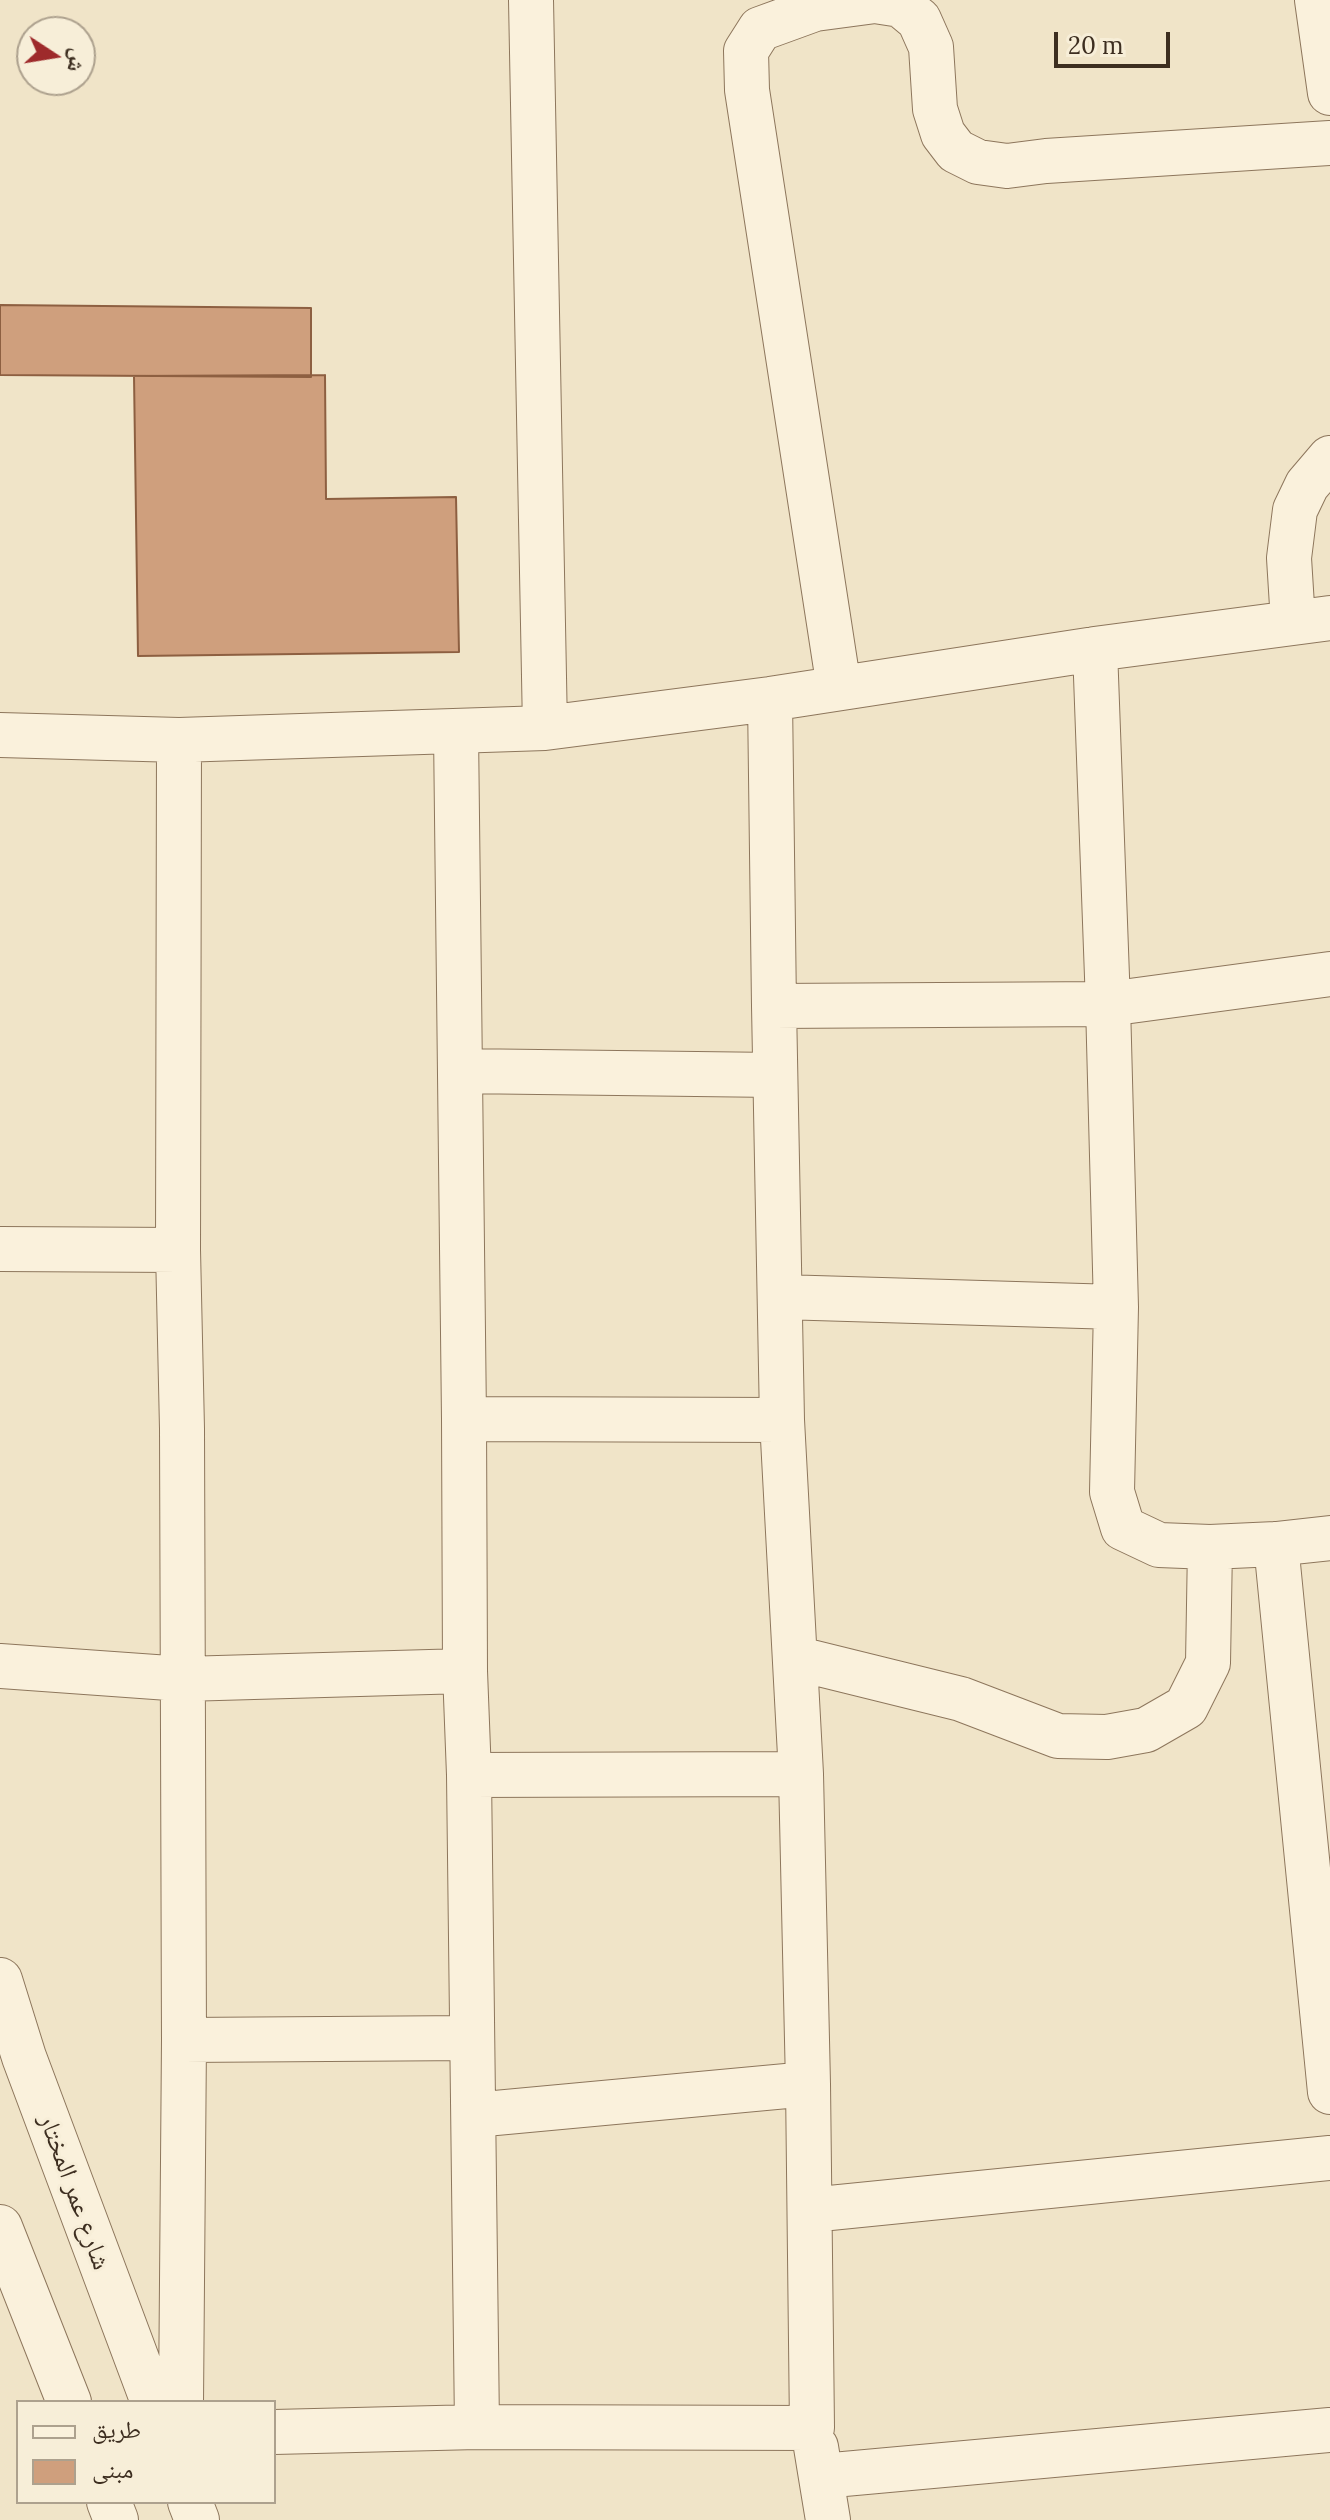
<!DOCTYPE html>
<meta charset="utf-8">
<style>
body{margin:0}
#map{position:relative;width:1330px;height:2520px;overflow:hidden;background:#f0e4c8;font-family:Lora,"Noto Naskh Arabic",serif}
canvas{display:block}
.legend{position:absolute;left:16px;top:2400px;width:260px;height:104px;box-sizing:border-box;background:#f7eed8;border:2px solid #ada18e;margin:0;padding:10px 14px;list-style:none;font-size:24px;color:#3d2e20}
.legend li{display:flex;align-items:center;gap:16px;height:40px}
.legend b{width:40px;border:2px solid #ada18e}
.north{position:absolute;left:16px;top:16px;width:80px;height:80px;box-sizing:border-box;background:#f7eed8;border:2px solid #ada18e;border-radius:50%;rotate:102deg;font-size:22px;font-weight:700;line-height:32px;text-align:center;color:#3d2e20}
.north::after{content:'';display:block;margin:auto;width:28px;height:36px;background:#9e2a2b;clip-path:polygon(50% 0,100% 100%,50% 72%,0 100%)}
.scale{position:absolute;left:1054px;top:32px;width:116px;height:36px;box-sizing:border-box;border:4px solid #3d2e20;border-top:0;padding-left:10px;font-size:24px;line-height:28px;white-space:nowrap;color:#3d2e20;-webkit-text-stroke:6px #f7eed8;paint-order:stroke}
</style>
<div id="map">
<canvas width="1330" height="2520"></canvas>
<ul class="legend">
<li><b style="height:10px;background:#faf1dc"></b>طريق</li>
<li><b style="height:22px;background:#cf9f7d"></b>مبنى</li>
</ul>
<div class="north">ش</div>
<div class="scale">20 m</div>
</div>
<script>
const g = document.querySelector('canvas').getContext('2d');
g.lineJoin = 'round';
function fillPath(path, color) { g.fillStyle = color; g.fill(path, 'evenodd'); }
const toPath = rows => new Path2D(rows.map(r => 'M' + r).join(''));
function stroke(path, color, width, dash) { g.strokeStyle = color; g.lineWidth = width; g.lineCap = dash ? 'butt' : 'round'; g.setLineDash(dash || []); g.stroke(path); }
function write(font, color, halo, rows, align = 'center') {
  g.font = font + ' Lora,"Noto Naskh Arabic",serif'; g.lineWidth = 6; g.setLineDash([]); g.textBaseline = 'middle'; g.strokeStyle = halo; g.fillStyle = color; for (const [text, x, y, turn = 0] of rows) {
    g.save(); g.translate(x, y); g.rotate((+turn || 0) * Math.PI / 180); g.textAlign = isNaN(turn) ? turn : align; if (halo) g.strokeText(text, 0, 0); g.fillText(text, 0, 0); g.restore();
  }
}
const building = toPath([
 [0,305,311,308,311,377,0,375,0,305],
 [325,375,326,499,456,497,459,652,138,656,134,376,325,375]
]);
fillPath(building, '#cf9f7d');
stroke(building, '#8d5f41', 2);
const minor = toPath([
 [531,0,545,728],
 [1317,0,1330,93],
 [1293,622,1289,558,1295,510,1307,485,1330,458],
 [1095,649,1108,1004,1116,1307,1112,1492,1123,1528,1159,1545,1210,1547,1276,1544,1330,1538],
 [839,688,747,90,746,51,760,29,815,9,875,1,901,5,919,20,931,47,935,109,943,134,956,151,978,162,1007,166,1046,161,1330,143],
 [456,731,464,1419,465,1671,469,1775,477,2427],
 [0,735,179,740,545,728,770,699,1095,649,1330,618],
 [179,740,178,1250,182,1429,184,2040,181,2402],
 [774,1006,1108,1004,1330,974],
 [460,1071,775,1075],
 [0,1249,178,1250],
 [781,1297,1116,1307],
 [464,1419,782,1420],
 [1276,1544,1330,2092],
 [795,1658,961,1699,1058,1736,1107,1737,1146,1730,1186,1707,1208,1663,1210,1547],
 [0,1666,183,1679,465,1671],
 [469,1775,801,1774],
 [0,1980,24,2057,153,2402],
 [184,2040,472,2038],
 [474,2115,808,2084],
 [810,2210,1330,2158],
 [0,2227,69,2402],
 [274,2432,477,2427,812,2428,808,2084,801,1774,782,1420,774,1006,770,699],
 [816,2447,828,2520],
 [822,2476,1330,2430],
 [109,2502,116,2520],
 [190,2502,197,2520]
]);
stroke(minor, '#8d765c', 46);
stroke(minor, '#faf1dc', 44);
write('26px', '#3d2e20', '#f7eed8', [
 ["شارع عمر المختار",74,2192,70]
]);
</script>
